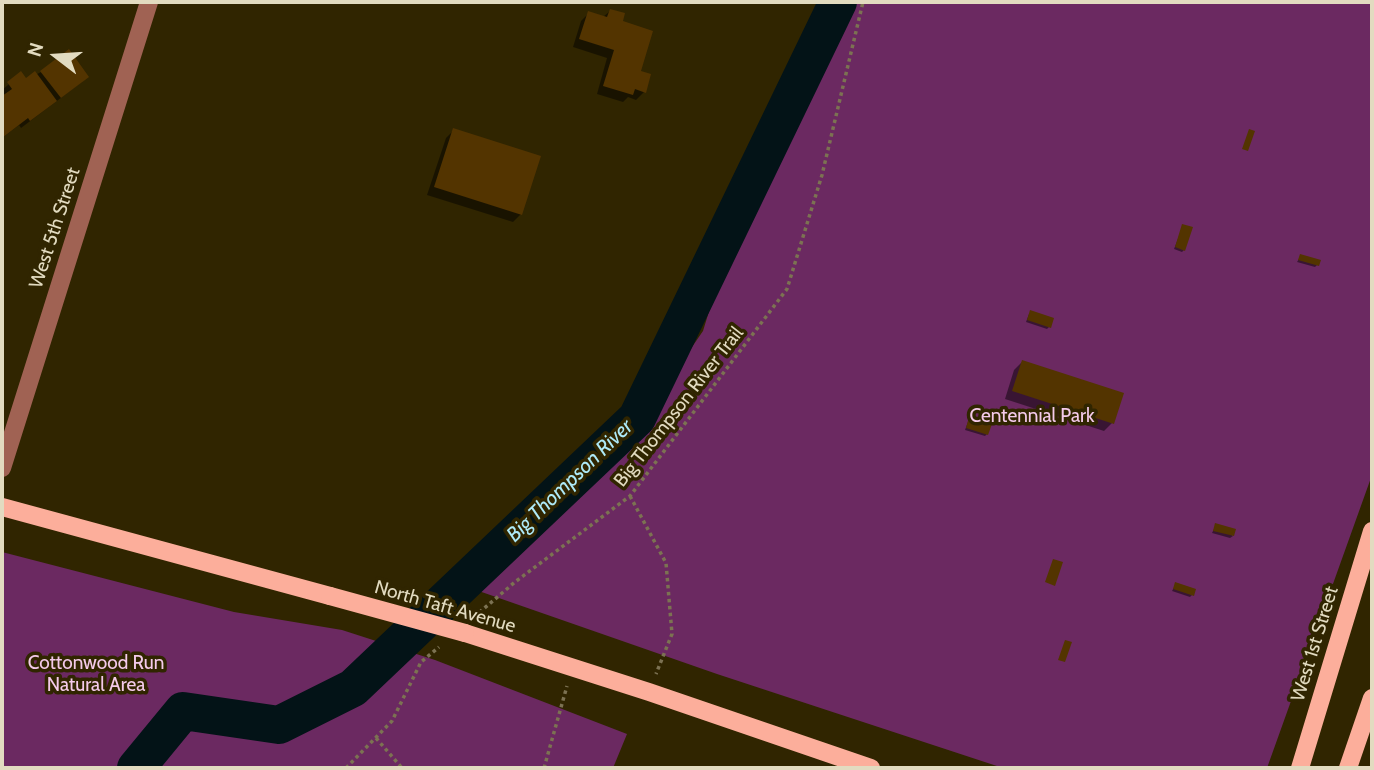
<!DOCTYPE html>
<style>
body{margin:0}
#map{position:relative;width:1374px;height:770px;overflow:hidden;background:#302500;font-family:Cabin,sans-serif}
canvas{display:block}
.frame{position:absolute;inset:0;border:4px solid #e2dbc0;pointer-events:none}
.north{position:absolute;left:21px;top:21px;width:70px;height:70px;-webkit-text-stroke:5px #302500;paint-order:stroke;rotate:287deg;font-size:19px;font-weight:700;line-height:28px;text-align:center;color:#e2dbc0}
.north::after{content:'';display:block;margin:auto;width:24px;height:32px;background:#e2dbc0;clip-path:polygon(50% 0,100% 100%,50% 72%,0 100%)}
</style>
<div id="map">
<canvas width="1374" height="770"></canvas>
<div class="frame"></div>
<div class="north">N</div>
</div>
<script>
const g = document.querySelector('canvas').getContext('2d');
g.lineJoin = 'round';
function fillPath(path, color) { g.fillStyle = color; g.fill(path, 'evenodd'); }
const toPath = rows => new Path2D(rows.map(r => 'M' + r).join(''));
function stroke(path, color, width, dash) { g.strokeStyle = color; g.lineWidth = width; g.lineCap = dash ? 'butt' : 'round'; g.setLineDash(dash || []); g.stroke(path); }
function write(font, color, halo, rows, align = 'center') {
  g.font = font + ' Cabin,sans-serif'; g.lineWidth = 7; g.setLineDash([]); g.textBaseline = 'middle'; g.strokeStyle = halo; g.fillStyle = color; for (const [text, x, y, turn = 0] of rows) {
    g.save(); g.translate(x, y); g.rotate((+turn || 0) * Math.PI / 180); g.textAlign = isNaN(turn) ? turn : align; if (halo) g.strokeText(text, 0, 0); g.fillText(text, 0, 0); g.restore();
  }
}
fillPath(toPath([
 [844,2,1372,2,1372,475,1267,768,1003,768,717,674,473,589,575,491,633,442,672,376,703,331,721,272,801,117],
 [2,552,234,612,342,630,435,660,627,734,613,768,2,768]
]), '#6b2961');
fillPath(toPath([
 [610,11,639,72,644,92,636,100,628,97,623,102,597,94,607,58,573,47,581,21,589,13,603,17],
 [41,72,82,82,21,128,19,125,2,138,2,98,4,97,2,90,21,74,26,80],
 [454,130,521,214,513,222,427,195,446,138],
 [1183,226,1184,250,1182,252,1174,249],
 [1301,256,1317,265,1315,267,1297,262],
 [1029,314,1049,327,1047,329,1026,322],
 [1022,362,1112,423,1104,431,1005,399,1014,370],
 [969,419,987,434,985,436,965,430],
 [1216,525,1233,536,1230,538,1212,533],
 [1176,584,1192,595,1190,597,1172,591]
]), '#0007');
stroke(toPath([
 [136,768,183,711,279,725,353,688,637,418,838,2]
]), '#031317', 38);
fillPath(toPath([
 [610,9,625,13,623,21,653,31,641,71,651,74,646,93,635,89,633,95,603,86,614,50,579,39,588,11,607,17],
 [69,49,89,77,61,98,40,71],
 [21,71,26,78,35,71,57,101,30,121,28,118,2,138,2,96,12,89,7,82],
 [453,128,541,156,522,215,434,187],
 [1249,129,1255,131,1248,151,1242,149],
 [1182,224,1193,227,1185,251,1175,247],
 [1300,254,1321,260,1319,266,1298,260],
 [1030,310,1054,318,1051,328,1027,320],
 [1022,360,1124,393,1114,424,1012,391],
 [969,417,992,424,988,435,966,428],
 [1215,523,1236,529,1234,536,1213,531],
 [1053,559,1063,562,1055,586,1045,582],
 [1175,582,1196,589,1194,596,1173,589],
 [1065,640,1072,642,1065,662,1058,660]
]), '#533400');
stroke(toPath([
 [630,496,666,563,672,634,656,674],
 [474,617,515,582,630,496,787,289,822,175,863,2],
 [376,738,402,768],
 [346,768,392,721,421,662,439,647],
 [544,768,567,686]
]), '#7c7252', 3.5, [3.5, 3.5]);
stroke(toPath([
 [2,468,149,2]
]), '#a06253', 18);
stroke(toPath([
 [2,507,330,596],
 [465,633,649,692,871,768],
 [1300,768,1372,531],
 [1348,768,1372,698]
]), '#fcae9b', 18);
stroke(toPath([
 [330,596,465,633]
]), '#fcae9b', 18);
write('19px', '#e2dbc0', '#302500', [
 ["West 5th Street",55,228,-72],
 ["Big Thompson River Trail",679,407,-52],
 ["North Taft Avenue",445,607,16],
 ["West 1st Street",1315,644,-73]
]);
write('19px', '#f4caea', '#302500', [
 ["Centennial Park",1032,416],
 ["Cottonwood Run",96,663],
 ["Natural Area",96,685]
]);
write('italic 21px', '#aeeaf8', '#302500', [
 ["Big Thompson River",570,481,-44]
]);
</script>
